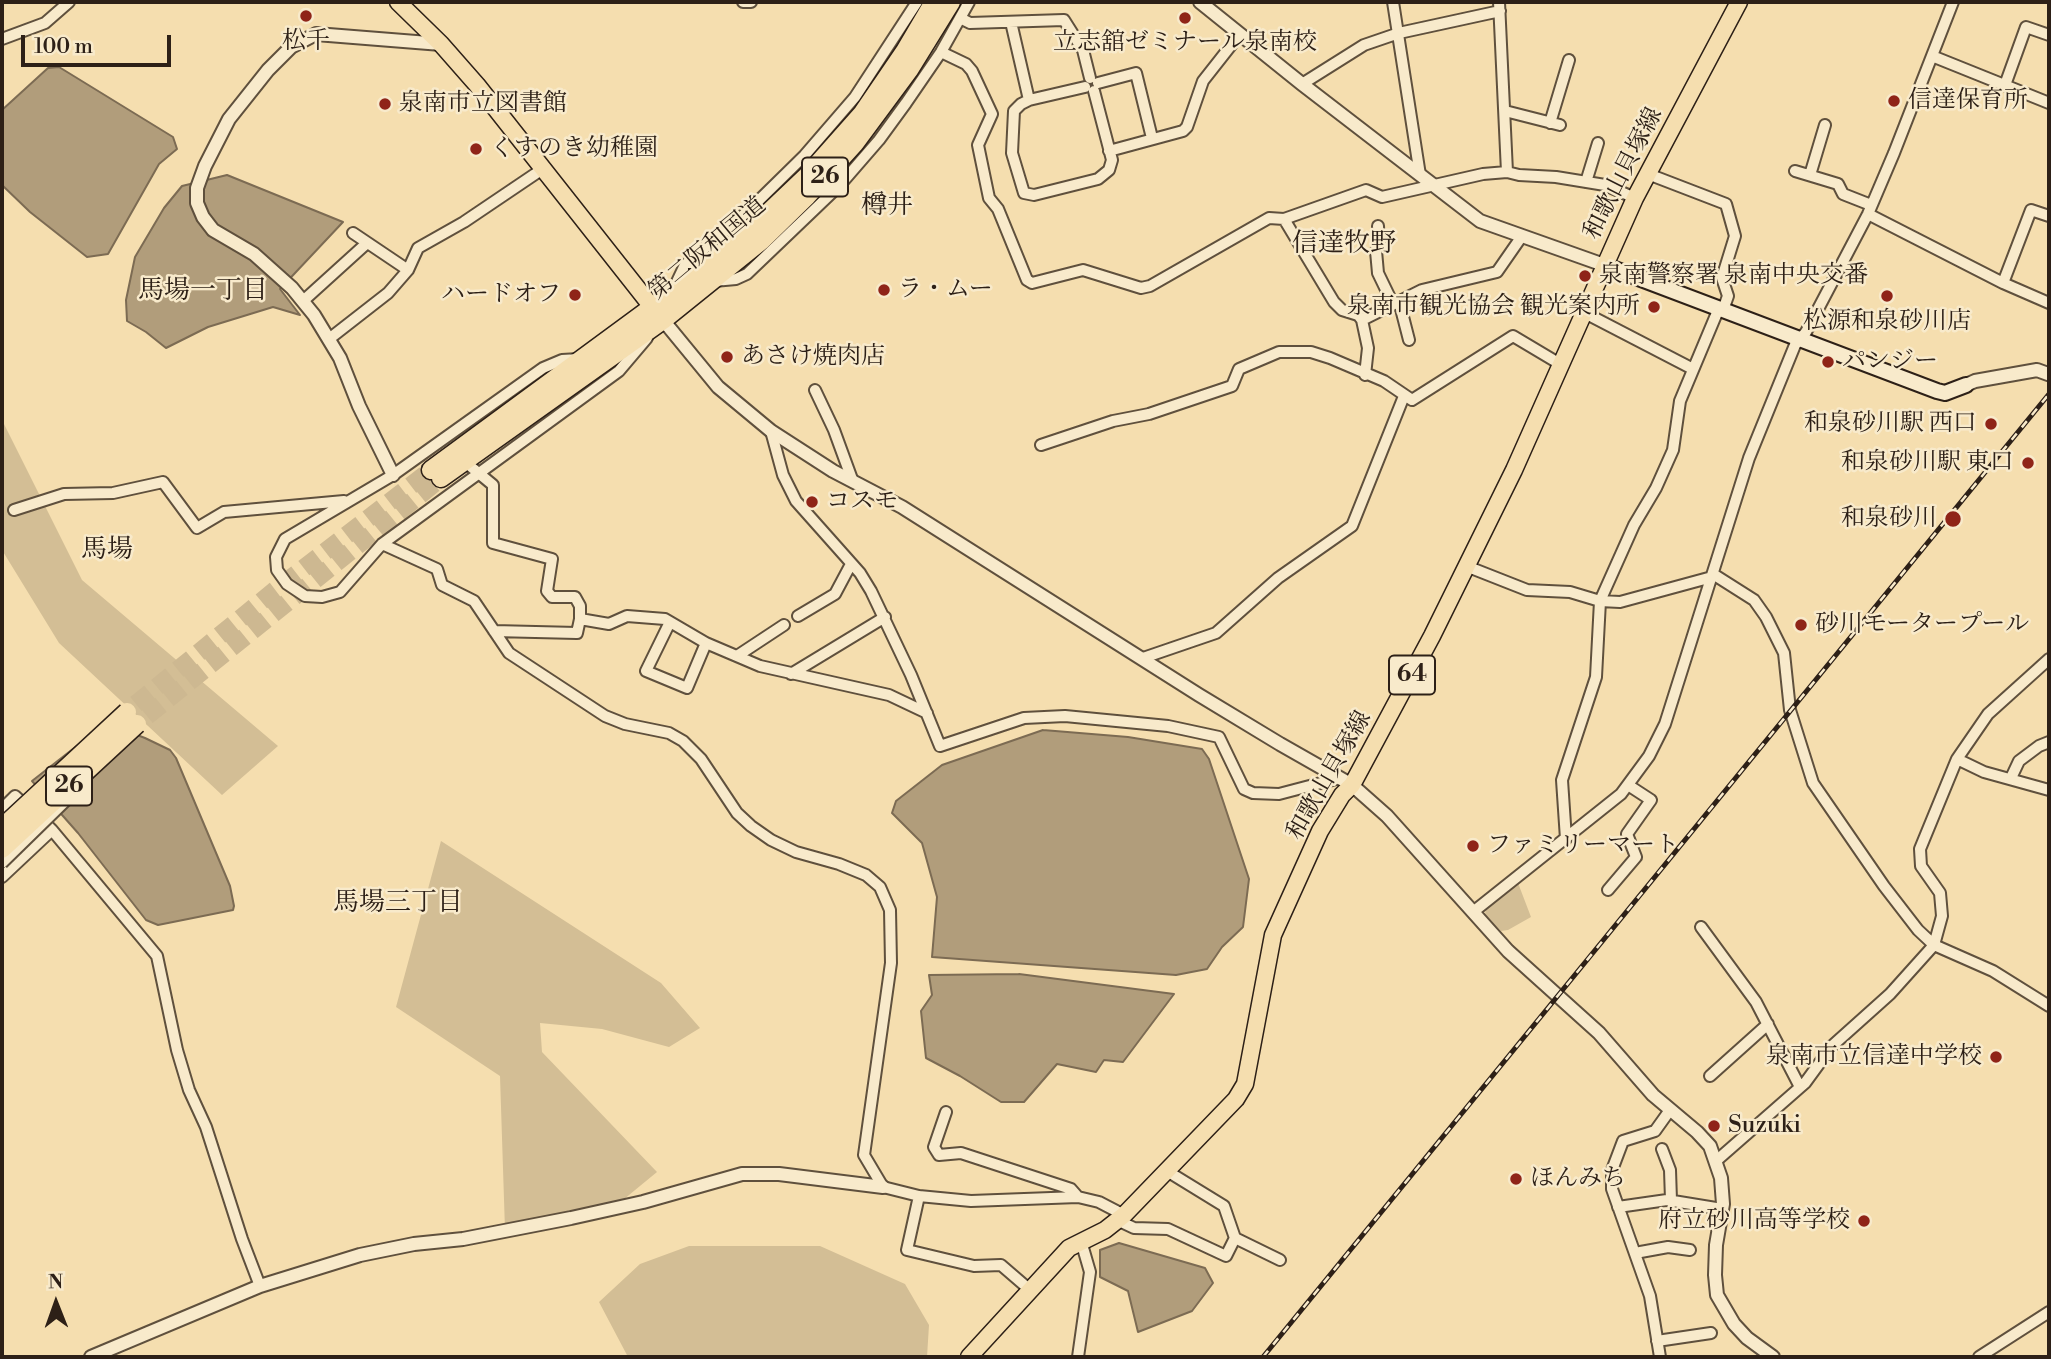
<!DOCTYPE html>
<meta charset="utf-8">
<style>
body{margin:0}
#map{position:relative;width:2051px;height:1359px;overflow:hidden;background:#f5deaf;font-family:"Libre Bodoni",serif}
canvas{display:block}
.frame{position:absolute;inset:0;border:4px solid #2d2017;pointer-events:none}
.north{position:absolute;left:21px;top:1268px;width:70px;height:70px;-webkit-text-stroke:5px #f8eacb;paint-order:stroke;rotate:359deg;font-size:19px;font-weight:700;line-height:28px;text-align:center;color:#2d2017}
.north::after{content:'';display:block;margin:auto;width:24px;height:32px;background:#2d2017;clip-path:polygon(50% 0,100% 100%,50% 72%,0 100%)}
.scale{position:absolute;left:21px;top:35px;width:150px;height:32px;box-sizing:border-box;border:4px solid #2d2017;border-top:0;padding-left:9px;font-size:21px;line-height:24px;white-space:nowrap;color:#2d2017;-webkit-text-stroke:5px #f8eacb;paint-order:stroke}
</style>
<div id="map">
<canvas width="2051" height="1359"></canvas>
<div class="frame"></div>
<div class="north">N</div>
<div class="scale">100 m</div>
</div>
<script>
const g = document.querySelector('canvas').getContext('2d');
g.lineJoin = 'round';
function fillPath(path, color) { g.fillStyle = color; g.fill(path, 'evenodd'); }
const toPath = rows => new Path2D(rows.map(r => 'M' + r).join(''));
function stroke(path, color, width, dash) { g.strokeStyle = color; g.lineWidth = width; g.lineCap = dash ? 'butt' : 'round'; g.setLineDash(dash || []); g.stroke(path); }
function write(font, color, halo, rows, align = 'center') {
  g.font = font + ' "Libre Bodoni","Noto Serif JP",serif'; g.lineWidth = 5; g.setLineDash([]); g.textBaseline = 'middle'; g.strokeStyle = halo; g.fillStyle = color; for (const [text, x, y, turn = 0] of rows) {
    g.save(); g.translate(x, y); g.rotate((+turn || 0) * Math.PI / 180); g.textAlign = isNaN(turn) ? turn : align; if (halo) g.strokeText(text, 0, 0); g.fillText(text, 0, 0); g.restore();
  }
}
fillPath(toPath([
 [2,420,82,580,278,746,222,795,59,643,2,550],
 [441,841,661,983,700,1028,669,1047,602,1029,540,1023,542,1052,657,1172,612,1209,505,1230,500,1076,396,1007],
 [1518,883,1531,917,1508,930,1501,931,1485,915,1486,908],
 [689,1246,820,1246,905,1284,929,1325,927,1357,628,1357,599,1302,640,1264]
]), '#d3be95');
const water = toPath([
 [59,67,173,137,177,149,159,164,108,254,87,257,30,212,2,185,2,110,48,68,59,67],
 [227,175,343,222,280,289,300,315,273,307,208,327,166,348,146,332,127,321,126,300,135,257,164,208,182,186,227,175],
 [106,723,145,738,170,750,176,758,230,886,234,906,233,910,158,925,146,920,78,833,32,781,106,723],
 [1043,730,1128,737,1202,749,1209,759,1249,879,1243,927,1222,947,1207,969,1176,975,932,957,937,897,922,843,892,813,896,801,942,765,1043,730],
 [1019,974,1174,994,1123,1062,1104,1060,1096,1072,1057,1064,1024,1102,1001,1102,960,1076,926,1058,921,1011,932,995,929,975,1019,974],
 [1119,1243,1205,1268,1213,1283,1192,1311,1138,1332,1128,1291,1100,1277,1100,1250,1119,1243]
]);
fillPath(water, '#b19d7b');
stroke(water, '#7c6b53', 2);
stroke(toPath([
 [136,704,274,591,431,470],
 [147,716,441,478]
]), '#cdb891', 18, [18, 9]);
const minor = toPath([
 [743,2,751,2],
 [1393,2,1420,175],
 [1499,2,1507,172],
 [960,18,970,23,1064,20,1083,50,1090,78],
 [1011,22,1029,100],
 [2,39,45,23,69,2],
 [941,52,966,64,972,71,992,114,978,145,989,198,998,209,1027,280,1032,283,1083,270,1141,288,1150,286,1269,218,1284,219,1334,302,1342,310,1358,315,1362,320,1368,348,1365,375],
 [1932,56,2049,103],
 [1098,83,1136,73,1152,138],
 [1302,84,1364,45,1399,33,1500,11],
 [2005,85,2026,27,2049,35],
 [1085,87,1029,100,1021,104,1014,111,1012,153,1024,193,1034,195,1098,179,1109,170,1112,160,1094,91],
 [1505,111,1560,125],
 [1550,123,1569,60],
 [1109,151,1183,131,1187,127,1203,81,1240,34],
 [1795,171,1838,184,1843,194,1871,205],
 [1648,174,1726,204,1735,236,1722,278,1728,296,1723,310],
 [1810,175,1825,125],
 [1586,182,1598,143],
 [1868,214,2003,283,2049,303],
 [1284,219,1366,190,1382,197,1483,174,1507,172,1519,175,1556,177,1605,185,1635,198],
 [1378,226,1379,244,1376,251,1378,273,1393,304],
 [353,233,408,270],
 [714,281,736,279,747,274,840,185,879,140,906,103,941,52,969,2],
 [2003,283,2031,210,2049,216],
 [675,286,685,265,748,211,804,156,855,97,917,2],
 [303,301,367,243],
 [1399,301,1409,340],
 [1583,312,1693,369],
 [1362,320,1422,290,1497,272,1522,236],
 [329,339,388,293,408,270,418,248,464,222,544,168],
 [579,359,562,360,543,368,393,475,285,539,276,557,277,570,287,584,305,596,322,597,340,592,382,544,619,371,647,338],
 [815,390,834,430,853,482],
 [771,431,783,475,796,501,860,573,871,591,911,675,940,746,1024,718,1065,716,1168,726,1219,737,1244,789,1253,793,1279,794,1340,778],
 [1041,445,1113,421,1149,414,1232,386,1239,369,1279,352,1311,352,1330,358,1384,381,1412,400,1513,336,1560,364],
 [470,466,493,485,493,543,552,559,547,591,552,597,575,597,580,606,580,619],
 [14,510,64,494,113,493,163,482,197,528,224,512,344,501],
 [382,544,437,569,442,585,474,601,509,653,605,716,625,724,669,733,683,741,701,759,737,813,751,826,771,840,796,852,839,864,866,875,880,887,890,910,891,963,864,1155,883,1187,919,1196,971,1201,1078,1197,1099,1202,1124,1215],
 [1466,566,1527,590,1570,592,1600,601,1620,602,1712,577],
 [1713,574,1754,600,1766,617,1784,653,1790,710,1813,783,1884,886,1918,930,1934,945,1993,971,2049,1006],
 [798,616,835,594,851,564],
 [670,622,646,671,687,688,706,643],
 [494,631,577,633,580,619,609,624,627,616,665,619,706,643,760,666,889,695,927,713],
 [737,656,784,625],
 [1143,658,1216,633,1278,578,1352,526,1404,396],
 [791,674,885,617],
 [1957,759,1984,772,2049,790],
 [2011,778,2019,761,2039,746,2049,742],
 [2,809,15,796,28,808],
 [52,830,157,956,177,1050,189,1090,206,1127,242,1239,260,1286],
 [1566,839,1562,780,1596,677,1600,601,1634,525,1656,488,1673,450,1680,401,1719,308],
 [2,877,52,830,48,826],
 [1608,890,1636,857,1627,834,1651,800,1628,785],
 [1473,912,1621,794,1649,756,1665,724,1749,458,1795,345,1806,332,1868,214,1894,153,1953,2],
 [1701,927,1756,1002,1800,1087],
 [1710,1076,1768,1024],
 [946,1112,934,1147,939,1155,961,1153,1071,1189,1078,1197],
 [1662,1149,1670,1170,1671,1200],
 [1716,1161,1805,1083,1832,1046,1890,994,1934,945,1942,916,1940,893,1921,866,1920,849,1957,759,1988,714,2049,659],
 [919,1196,907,1250,974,1266,1001,1265,1030,1290],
 [1618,1207,1667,1200,1722,1209],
 [1117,1220,1134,1228,1168,1229,1226,1256,1235,1238,1224,1206,1167,1171],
 [1235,1238,1280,1260],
 [1635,1253,1668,1247,1690,1250],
 [1657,1341,1711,1333],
 [1078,1357,1090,1272,1081,1241],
 [1660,1357,1650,1296,1612,1189,1612,1170,1623,1141,1655,1131,1670,1110],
 [1979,1357,2049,1312]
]);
const tertiary = toPath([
 [1200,2,1302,84,1480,221,1604,265],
 [663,320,718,387,771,431,833,471,902,507,1199,695,1280,744,1352,785,1387,816,1508,951,1599,1033,1653,1095,1697,1132,1710,1146,1721,1178,1723,1204,1716,1245,1715,1275,1717,1295,1734,1324,1747,1338,1773,1357],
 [1966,385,1975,381,2037,370,2048,374],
 [393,475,359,406,340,358,314,315,292,288,254,254,213,230,203,217,197,203,197,188,205,166,229,119,268,70,291,47,316,34,441,44],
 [91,1357,260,1286,360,1255,414,1244,463,1239,571,1218,643,1202,742,1174,779,1174,883,1187]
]);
const secondary = toPath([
 [1604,265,1937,391,1945,393,1966,385]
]);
const primary = toPath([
 [398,2,441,44,477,85,660,317],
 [969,1357,1069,1248,1105,1230,1124,1215,1236,1099,1245,1084,1273,935,1320,831,1342,795,1352,785,1432,636,1514,470,1635,198,1739,2]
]);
const trunk = toPath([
 [431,470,673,292,745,235,807,176,862,114,905,51,934,2],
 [441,478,663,320,761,241,807,196,855,143,909,70,951,2]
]);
stroke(minor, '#5f503d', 14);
stroke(tertiary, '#5f503d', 16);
stroke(secondary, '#2d2017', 18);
stroke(primary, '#2d2017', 19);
stroke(trunk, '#2d2017', 21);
stroke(minor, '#f8eacb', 10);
stroke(tertiary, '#f8eacb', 12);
stroke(secondary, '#f8eacb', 14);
stroke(primary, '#f5deaf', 16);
stroke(trunk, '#f5deaf', 18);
const rail = toPath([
 [1263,1357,2049,394]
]);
stroke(rail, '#2d2017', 5);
stroke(rail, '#f8eacb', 2.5, [8]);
const minorBridge = toPath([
 [2,863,88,779]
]);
const trunkBridge = toPath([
 [2,828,127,712],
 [2,849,137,724]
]);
stroke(minorBridge, '#5f503d', 14, []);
stroke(trunkBridge, '#2d2017', 21, []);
stroke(minorBridge, '#f8eacb', 10);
stroke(trunkBridge, '#f5deaf', 18);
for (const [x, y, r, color] of [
 [306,16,7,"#8f2418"],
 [1185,18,7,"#8f2418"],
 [1894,101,7,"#8f2418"],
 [385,104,7,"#8f2418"],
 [476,149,7,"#8f2418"],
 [1585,276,7,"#8f2418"],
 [884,290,7,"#8f2418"],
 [575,295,7,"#8f2418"],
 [1887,296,7,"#8f2418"],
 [1654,307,7,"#8f2418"],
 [727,357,7,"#8f2418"],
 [1828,362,7,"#8f2418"],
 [1991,424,7,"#8f2418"],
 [2028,463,7,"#8f2418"],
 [812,502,7,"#8f2418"],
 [1953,519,9,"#8f2418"],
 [1801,625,7,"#8f2418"],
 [1473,846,7,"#8f2418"],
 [1996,1057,7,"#8f2418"],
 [1714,1126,7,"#8f2418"],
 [1516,1179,7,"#8f2418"],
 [1864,1221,7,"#8f2418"]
]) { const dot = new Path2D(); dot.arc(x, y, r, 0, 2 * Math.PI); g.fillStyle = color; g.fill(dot); stroke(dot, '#f8eacb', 2.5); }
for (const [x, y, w] of [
 [825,177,46],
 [1412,675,46],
 [69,786,46]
]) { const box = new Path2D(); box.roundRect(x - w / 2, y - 19.5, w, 39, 5); g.fillStyle = '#f8eacb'; g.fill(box); stroke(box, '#2d2017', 2); }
write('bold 23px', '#2d2017', null, [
 ["26",825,177],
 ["64",1412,675],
 ["26",69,786]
]);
write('24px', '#2d2017', '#f8eacb', [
 ["松千",306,42,"center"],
 ["立志舘ゼミナール泉南校",1185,43,"center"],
 ["信達保育所",1908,101],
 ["泉南市立図書館",399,104],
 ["くすのき幼稚園",490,149],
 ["泉南警察署 泉南中央交番",1599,276],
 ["ラ・ムー",898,290],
 ["ハードオフ",561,295,"right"],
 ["泉南市観光協会 観光案内所",1640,307,"right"],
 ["松源和泉砂川店",1887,322,"center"],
 ["あさけ焼肉店",741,357],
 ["パンジー",1842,362],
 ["和泉砂川駅 西口",1977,424,"right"],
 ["和泉砂川駅 東口",2014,463,"right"],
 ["コスモ",826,502],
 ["和泉砂川",1937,519,"right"],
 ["砂川モータープール",1815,625],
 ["ファミリーマート",1487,846],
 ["泉南市立信達中学校",1982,1057,"right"],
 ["Suzuki",1728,1126],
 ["ほんみち",1530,1179],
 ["府立砂川高等学校",1850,1221,"right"]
], 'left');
write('24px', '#2d2017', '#f8eacb', [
 ["和歌山貝塚線",1624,174,-63],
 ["第二阪和国道",708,249,-40],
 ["和歌山貝塚線",1330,776,-60]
]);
write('26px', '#2d2017', '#f8eacb', [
 ["樽井",887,207],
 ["信達牧野",1344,245],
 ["馬場一丁目",203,292],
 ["馬場",107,551],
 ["馬場三丁目",398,904]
]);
</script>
